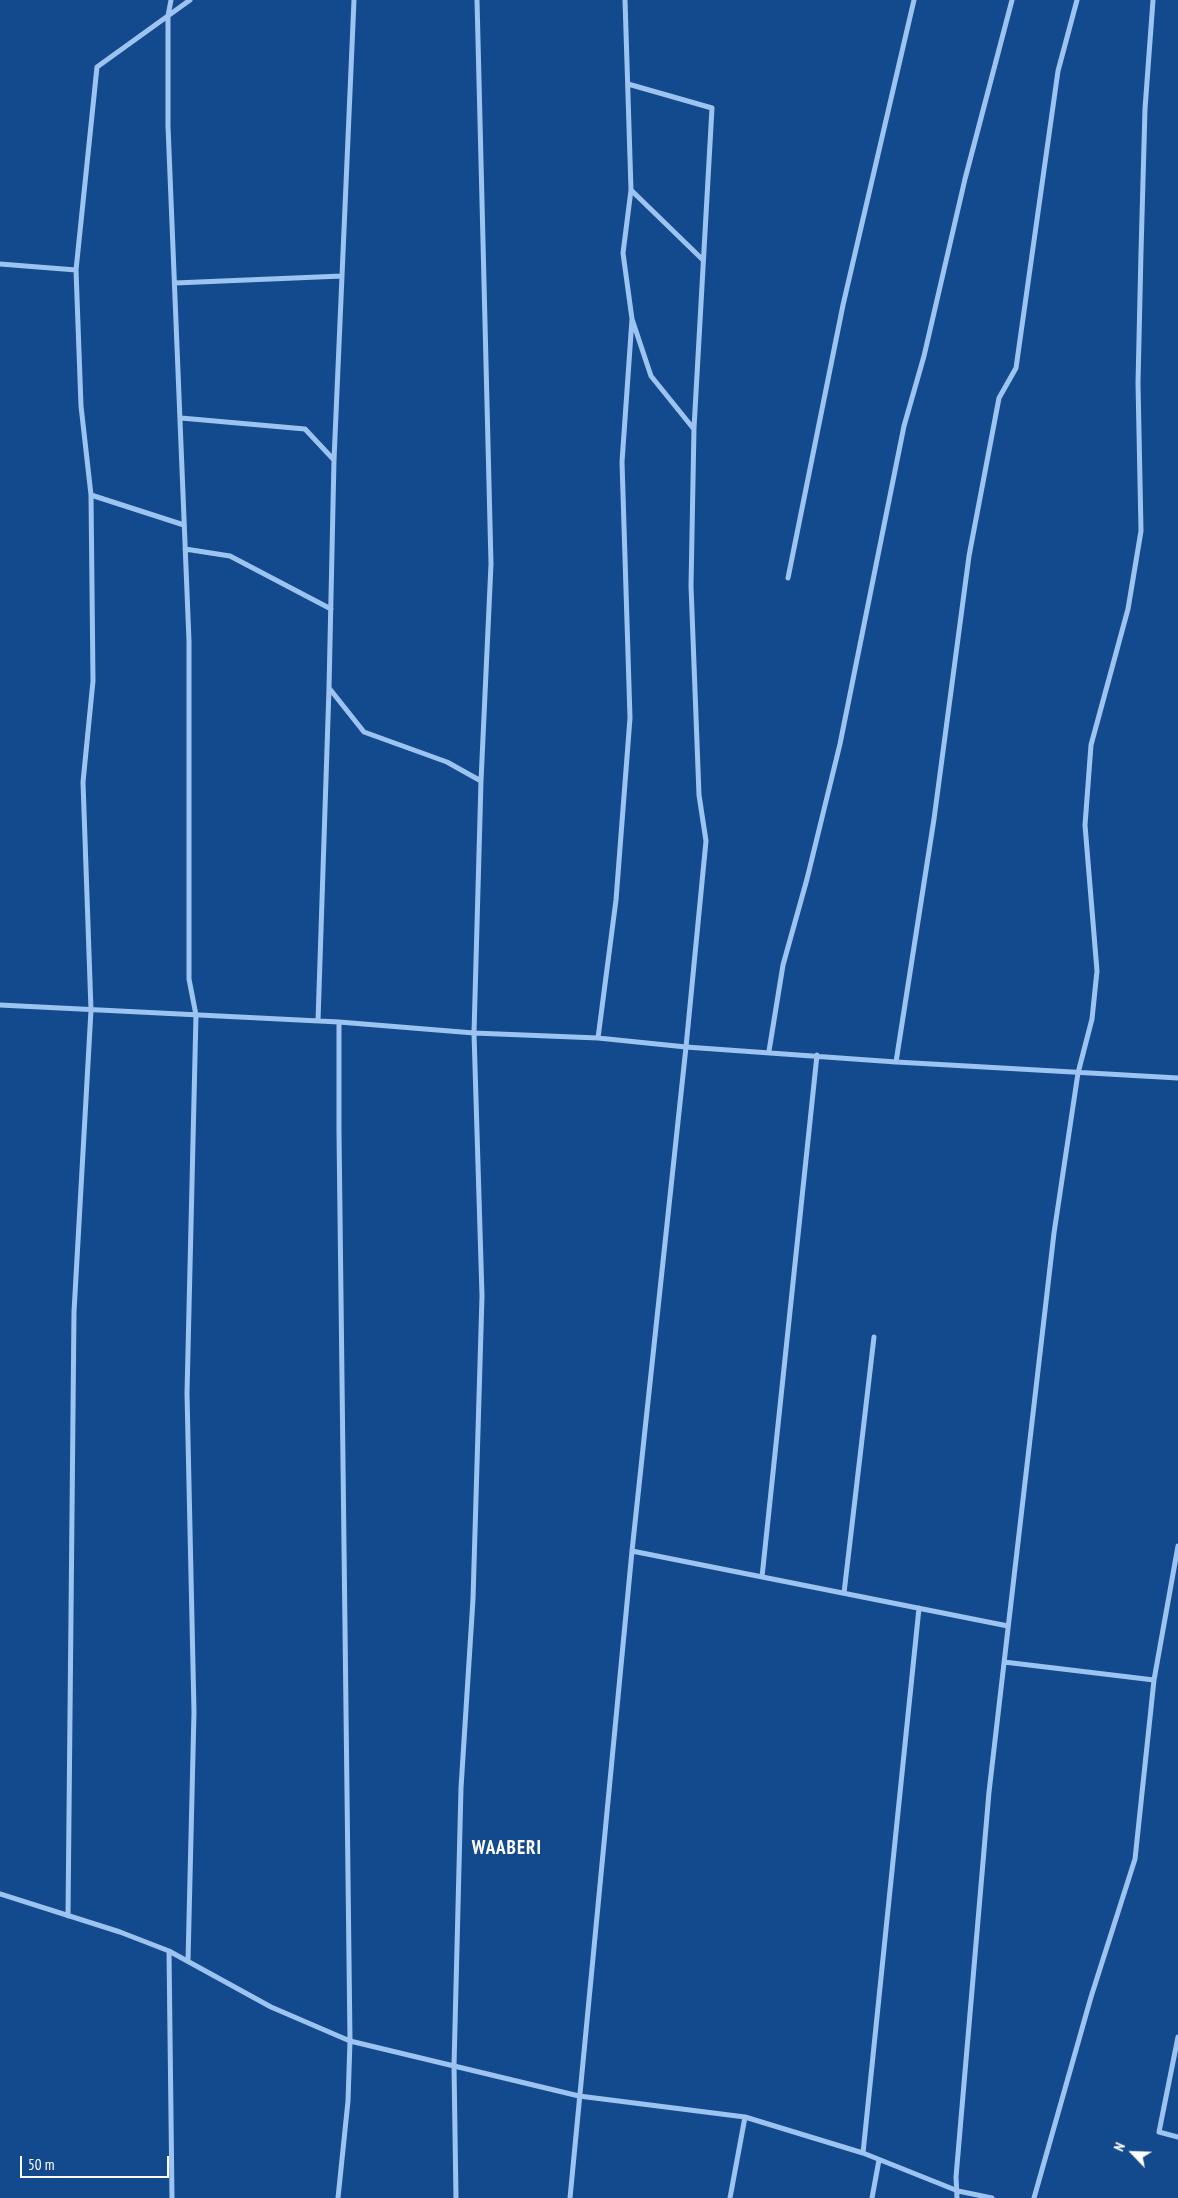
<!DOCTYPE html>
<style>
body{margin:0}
#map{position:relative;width:1178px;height:2198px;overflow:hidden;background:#134a8e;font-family:"PT Sans Narrow",sans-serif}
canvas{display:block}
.north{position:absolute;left:1108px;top:2128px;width:50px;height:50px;-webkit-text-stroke:4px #134a8e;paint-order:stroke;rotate:294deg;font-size:14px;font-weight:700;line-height:20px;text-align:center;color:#fff}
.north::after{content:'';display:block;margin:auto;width:18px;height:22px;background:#fff;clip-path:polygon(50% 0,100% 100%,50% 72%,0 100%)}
.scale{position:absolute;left:20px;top:2156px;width:149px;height:22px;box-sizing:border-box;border:2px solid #fff;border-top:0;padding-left:6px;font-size:15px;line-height:18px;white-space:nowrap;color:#fff;-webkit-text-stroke:4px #134a8e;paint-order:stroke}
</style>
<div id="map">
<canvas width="1178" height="2198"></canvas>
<div class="north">N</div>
<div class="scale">50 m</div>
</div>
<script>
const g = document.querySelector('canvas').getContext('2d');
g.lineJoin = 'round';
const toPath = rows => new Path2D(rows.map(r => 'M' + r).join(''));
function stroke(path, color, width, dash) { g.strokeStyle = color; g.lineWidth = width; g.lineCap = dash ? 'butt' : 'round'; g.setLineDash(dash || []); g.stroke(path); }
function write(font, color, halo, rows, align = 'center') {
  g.font = font + ' "PT Sans Narrow",sans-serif'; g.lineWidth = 4; g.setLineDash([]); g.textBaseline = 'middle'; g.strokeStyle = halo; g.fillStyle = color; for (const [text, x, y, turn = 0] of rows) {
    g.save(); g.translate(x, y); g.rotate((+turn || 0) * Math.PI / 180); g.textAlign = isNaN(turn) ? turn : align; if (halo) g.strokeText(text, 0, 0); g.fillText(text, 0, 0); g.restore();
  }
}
stroke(toPath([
 [171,0,168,16,168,126,189,641,189,979,196,1015,187,1393,194,1712,188,1961],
 [625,0,631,190,623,253,632,319,651,376,693,428],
 [631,190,703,260],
 [0,264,76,270],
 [175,283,342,276],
 [181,418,305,429,334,460],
 [91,495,184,525],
 [185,549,230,556,331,609],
 [788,578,843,305,914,0],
 [329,688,364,732,447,762,481,781],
 [0,1005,339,1022,474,1033,598,1038,686,1047,896,1062,1178,1078],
 [318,1021,329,688,334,460,354,0],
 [598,1038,616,900,630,718,622,462,632,319],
 [769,1051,783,965,807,879,840,744,904,426,924,356,965,179,1012,0],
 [896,1062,934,819,969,556,999,398,1016,368,1058,71,1077,0],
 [632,1551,1008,1626],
 [762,1577,817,1055],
 [844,1593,874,1337],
 [1004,1662,1154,1680,1135,1859,1091,1997,1034,2198],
 [1154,1680,1178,1546],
 [0,1894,120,1932,169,1951,271,2007,350,2041,579,2096,745,2117,863,2153,958,2191,992,2198],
 [68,1916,74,1312,91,1010,83,782,93,681,91,495,81,406,76,270,97,67,190,0],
 [169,1951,172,2198],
 [1178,2037,1159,2132,1178,2137],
 [863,2153,919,1608],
 [338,2198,348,2101,350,2041,339,1132,339,1022],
 [456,2198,454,2066,461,1788,473,1599,482,1296,474,1033,481,781,491,564,477,0],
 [570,2198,632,1551,686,1047,706,841,699,795,691,586,694,428,712,108,628,84],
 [730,2198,745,2117],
 [872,2198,879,2160],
 [957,2198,956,2177,989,1792,1054,1233,1078,1073,1092,1019,1097,971,1085,825,1091,745,1128,609,1141,531,1138,383,1141,252,1145,109,1153,0]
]), '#9dc4f1', 5);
g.letterSpacing = '1px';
write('bold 19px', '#fff', '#134a8e', [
 ["WAABERI",507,1849]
]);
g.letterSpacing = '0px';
</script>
